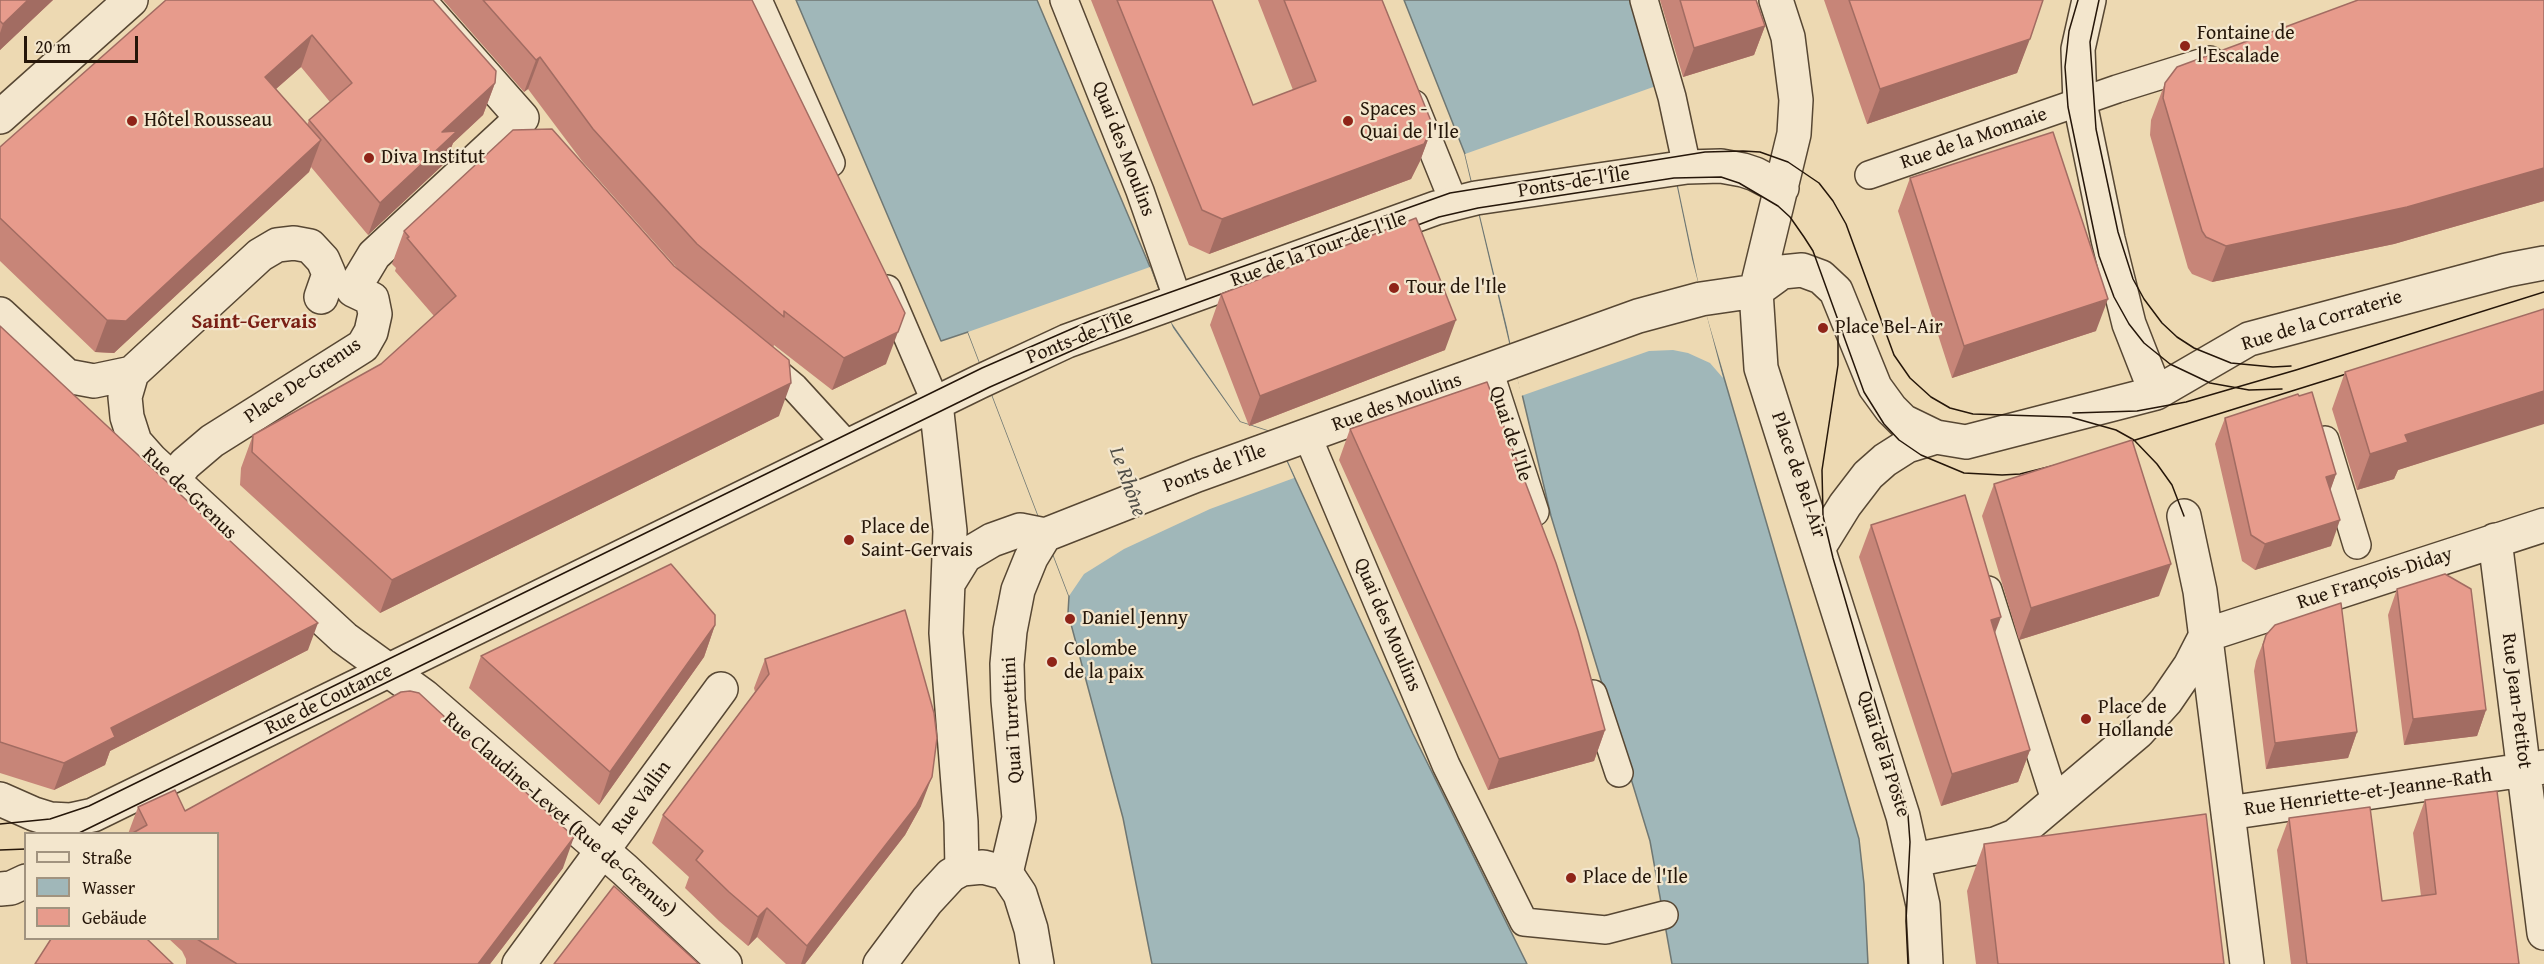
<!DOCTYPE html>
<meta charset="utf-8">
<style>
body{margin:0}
#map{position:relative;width:2544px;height:964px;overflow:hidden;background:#edd9b2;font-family:"Gentium Book Plus",serif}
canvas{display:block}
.legend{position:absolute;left:24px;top:832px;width:195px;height:108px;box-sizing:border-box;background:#f3e6cd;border:2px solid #a1937f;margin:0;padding:8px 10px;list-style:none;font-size:18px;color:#251609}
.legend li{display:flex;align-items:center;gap:12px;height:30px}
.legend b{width:30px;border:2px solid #a1937f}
.scale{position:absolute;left:24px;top:36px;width:114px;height:27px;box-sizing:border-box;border:3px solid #251609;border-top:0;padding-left:8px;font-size:18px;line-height:21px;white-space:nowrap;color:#251609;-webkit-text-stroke:4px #f3e6cd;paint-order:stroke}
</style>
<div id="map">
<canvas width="2544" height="964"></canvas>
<ul class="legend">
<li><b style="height:8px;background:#f3e6cd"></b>Straße</li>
<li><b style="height:16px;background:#a0b7b9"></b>Wasser</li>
<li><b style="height:16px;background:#e79b8c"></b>Gebäude</li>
</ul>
<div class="scale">20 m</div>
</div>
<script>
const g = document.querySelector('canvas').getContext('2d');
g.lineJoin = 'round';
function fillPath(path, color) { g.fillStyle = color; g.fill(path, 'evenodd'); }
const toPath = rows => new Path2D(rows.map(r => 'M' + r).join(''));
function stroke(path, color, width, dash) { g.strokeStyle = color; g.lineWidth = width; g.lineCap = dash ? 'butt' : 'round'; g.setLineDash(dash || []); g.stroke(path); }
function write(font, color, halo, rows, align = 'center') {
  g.font = font + ' "Gentium Book Plus",serif'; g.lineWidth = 4.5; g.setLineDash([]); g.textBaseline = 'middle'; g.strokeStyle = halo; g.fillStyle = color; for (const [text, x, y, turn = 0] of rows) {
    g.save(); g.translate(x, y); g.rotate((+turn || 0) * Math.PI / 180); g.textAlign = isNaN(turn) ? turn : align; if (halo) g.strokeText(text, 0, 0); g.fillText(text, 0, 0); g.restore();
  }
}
const water = toPath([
 [796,0,1037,0,1150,267,1170,322,1240,422,1274,433,1413,734,1527,964,1152,964,1123,818,1068,613,1069,596,968,332,941,341,796,0],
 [1404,0,1631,0,1656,86,1701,299,1859,839,1864,884,1868,964,1672,964,1650,841,1551,516,1465,154,1404,0]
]);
fillPath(water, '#a0b7b9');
stroke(water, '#6f7773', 1.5);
fillPath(toPath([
 [1656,86,1692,259,1723,378,1710,363,1688,353,1673,350,1649,351,1521,396,1507,327,1465,154],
 [1150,267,1173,328,1240,422,1274,433,1294,478,1210,509,1124,549,1084,574,1069,596,968,332]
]), '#edd9b2');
const pedestrian = toPath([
 [758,0,831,163],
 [1064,0,1140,191,1178,300],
 [1644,0,1672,97,1687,167],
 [1414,104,1454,203],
 [1869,175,2117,89,2210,60],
 [887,289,936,403],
 [763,361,794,387,848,446],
 [1489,370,1535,512],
 [1307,435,1446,765,1524,922,1606,930,1664,915],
 [2325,440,2357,545],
 [1988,590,2056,803],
 [1593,694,1619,773]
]);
const minor = toPath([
 [1776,0,1788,37,1796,100,1794,134,1756,291,1761,368,1903,816,1923,905,1926,964],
 [2089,0,2078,49,2080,103,2108,239,2129,324,2156,393],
 [0,117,131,0],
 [0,314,67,376,94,381,132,373,260,255,277,245,294,243,310,246,323,260,329,274,321,297],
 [132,373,125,397,127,417,135,442,151,460,344,638,424,696,625,870,725,964],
 [936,403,950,531,946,633,961,822,962,869],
 [172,481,185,464,212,441,363,346,371,332,375,314,372,299,353,290,374,255,522,118,418,0],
 [2184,516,2200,591,2247,964],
 [2495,540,2544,933],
 [1819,547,1845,505,1868,475,1885,460,1907,446,1936,437],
 [949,582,965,556,992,540,1020,530,1045,535,1197,475,1638,316,1701,299,1756,291,1782,272,1802,270,1821,277,1836,291,1875,387,1891,409,1903,421,1936,437,1966,442,2156,393,2249,339,2507,270,2544,263],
 [2206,635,2544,525],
 [0,799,34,814,50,819,70,820,93,815,979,382,1067,341,1436,208,1476,198,1687,167,1721,166,1743,170,1755,174,1782,188],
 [2228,813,2544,767],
 [1914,860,1995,844,2015,836,2138,732,2166,701,2190,666,2206,635],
 [1006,873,1019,818,1008,700,1007,664,1010,631,1018,590,1031,558,1045,535],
 [0,889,11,888,26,881],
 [519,964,721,689]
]);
const tertiary = toPath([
 [880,964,927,901,951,875,962,869,983,867,1006,873,1020,894,1031,929,1037,964]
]);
stroke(pedestrian, '#574733', 30);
stroke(minor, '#574733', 36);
stroke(tertiary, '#574733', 36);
stroke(pedestrian, '#f3e6cd', 27);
stroke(minor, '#f3e6cd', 33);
stroke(tertiary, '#f3e6cd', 33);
stroke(toPath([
 [2078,0,2069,31,2065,67,2068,107,2099,256,2114,297,2129,324,2144,343,2170,364,2210,383,2249,390,2282,389],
 [2099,0,2090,42,2096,129,2118,232,2133,279,2144,299,2162,323,2177,337,2194,348,2231,363,2273,367,2291,366],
 [1402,231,1439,217,1478,208,1674,178,1721,177,1739,183,1778,206,1790,217,1804,237,1813,251,1864,392,1884,424,1899,440,1921,455,1964,473,2002,475,2020,474,2056,465],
 [1838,335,1838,365,1822,470,1823,516,1833,558,1908,815,1910,842,1906,921,1908,964],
 [2073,413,2137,411,2186,402,2296,370,2544,292],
 [2116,446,2359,370],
 [0,824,50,819,89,806,982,368,1092,320,1450,193,1705,152,1743,151,1760,152,1788,162,1819,183,1833,201,1846,224,1894,355,1910,378,1931,397,1950,408,1973,414,2070,417,2116,430,2134,440,2157,464,2172,485,2184,516],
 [77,834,990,387,1098,339,1235,289],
 [0,850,26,849]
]), '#251609', 1.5);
fillPath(toPath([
 [0,0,53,0,0,50],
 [166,0,433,0,495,83,483,115,453,143,445,163,368,235,311,167,309,172,114,353,95,352,0,261,0,147],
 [301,67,330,102,309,120,307,125,276,89],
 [443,0,752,0,886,364,832,390,774,345,773,348,779,416,380,613,240,485,241,468,253,435,381,364,434,316,395,271,396,268,392,264,404,231,674,266,679,270,582,161,528,89,524,92],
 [1091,0,1212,0,1253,105,1293,90,1258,0,1382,0,1433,126,1420,161,1411,179,1209,254,1189,245],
 [1660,0,1756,0,1765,26,1754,55,1683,77],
 [1824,0,2043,0,2017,73,1867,124],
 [2544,0,2544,201,2394,244,2212,282,2192,274,2188,268,2150,135,2151,120,2165,83],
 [1910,178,2096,331,1952,378,1898,211],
 [1221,294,1445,350,1249,426,1210,325],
 [0,326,308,650,110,751,105,765,54,790,0,773],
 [2345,372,2537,425,2398,470,2394,479,2357,490,2332,409],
 [2225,418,2336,474,2330,490,2331,546,2255,570,2242,561,2215,444],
 [1350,429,1605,730,1594,761,1488,790,1339,460],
 [1994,484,2159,596,2019,640,1982,516],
 [1871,525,1995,633,2030,750,2018,782,1941,806,1859,557],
 [2397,589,2486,710,2477,736,2404,745,2388,615],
 [715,625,704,657,599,805,469,688,481,656],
 [2266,635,2357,732,2348,758,2266,769,2254,671,2256,661],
 [765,659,921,806,905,835,805,964,786,964,757,937,748,946,719,921,685,888,689,877,652,843,663,815,755,692,754,688],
 [2425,800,2519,964,2291,964,2277,850,2289,818,2382,901,2421,896,2413,833],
 [138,807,185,811,563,868,490,964,186,964,186,959,182,951,169,939,218,939,218,834,128,834],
 [1984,844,2224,964,1976,964,1967,891]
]), '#c78578');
fillPath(toPath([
 [28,0,53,0,0,50,0,33,3,24],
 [1765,26,1754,55,1683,77,1694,48],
 [312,35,301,67,253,109,265,77],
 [2030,39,2017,73,1867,124,1880,89],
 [540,57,528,89,524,92,536,60],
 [495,83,483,115,453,143,445,163,368,235,380,203,442,132],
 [1433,126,1420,161,1411,179,1209,254,1222,219],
 [321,140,309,172,114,353,95,352,107,320],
 [2544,168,2544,201,2394,244,2212,282,2226,246],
 [2108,299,2096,331,1952,378,1964,346],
 [1456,320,1445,350,1249,426,1260,396],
 [898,332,886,364,832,390,844,358],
 [791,383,779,416,380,613,392,580],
 [2544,391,2544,424,2398,470,2394,479,2357,490,2370,454,2405,435],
 [2336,474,2327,500,2326,477],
 [2340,520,2331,546,2255,570,2265,544],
 [2171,564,2159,596,2019,640,2031,608],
 [2001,617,1989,649,1991,620],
 [318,623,308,650,110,751,105,765,54,790,64,763,111,728],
 [715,625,704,657,599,805,610,772],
 [2486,710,2477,736,2404,745,2413,719],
 [1605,730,1594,761,1488,790,1499,759],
 [2357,732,2348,758,2266,769,2275,743],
 [2030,750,2018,782,1941,806,1952,774],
 [932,777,921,806,905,835,805,964,801,964,807,946],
 [574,837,563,868,490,964,478,964],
 [767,908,757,937,748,946,758,917]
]), '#a26c62');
const building = toPath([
 [0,0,28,0,3,24,0,21,0,0],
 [166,0,433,0,496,71,495,83,442,132,457,131,380,203,309,120,352,83,312,35,265,77,321,140,126,321,107,320,0,218,0,147,166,0],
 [483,0,752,0,905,313,898,332,844,358,784,311,784,317,697,244,593,129,540,57,536,60,483,0],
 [1117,0,1212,0,1253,105,1316,81,1284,0,1382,0,1433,126,1424,144,1222,219,1202,210,1117,0],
 [1680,0,1756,0,1765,26,1694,48,1680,0],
 [1849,0,2043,0,2030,39,1880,89,1849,0],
 [2358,0,2544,0,2544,168,2407,207,2226,246,2206,237,2202,231,2163,98,2165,83,2177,67,2358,0],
 [552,129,674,266,789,360,791,383,392,580,252,452,253,435,381,364,456,296,407,238,409,237,404,231,513,130,552,129],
 [2053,132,2108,299,1964,346,1910,178,2053,132],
 [1416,218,1456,320,1260,396,1221,294,1416,218],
 [2544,309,2544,391,2405,435,2408,442,2370,454,2345,372,2544,309],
 [0,326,318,623,111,728,115,737,64,763,0,742,0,326],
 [1487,382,1556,563,1578,631,1605,730,1499,759,1350,429,1487,382],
 [2312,392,2336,474,2326,477,2340,520,2265,544,2251,535,2225,418,2298,394,2299,396,2312,392],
 [2132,440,2171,564,2031,608,1994,484,2132,440],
 [1965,495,2001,617,1991,620,2030,750,1952,774,1871,525,1965,495],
 [671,564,715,615,715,625,610,772,481,656,671,564],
 [2445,574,2471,589,2486,710,2413,719,2397,589,2445,574],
 [2341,603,2357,732,2275,743,2263,645,2266,635,2275,625,2341,603],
 [905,610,934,713,937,738,932,777,916,806,807,946,767,908,758,917,729,892,696,860,703,851,663,815,769,674,765,659,905,610],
 [410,691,419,693,574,837,478,964,237,964,197,939,218,939,218,834,131,834,147,825,138,807,175,790,185,811,401,692,410,691],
 [2497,791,2519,964,2307,964,2289,818,2370,807,2382,901,2436,894,2425,800,2497,791],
 [2206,814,2224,964,1998,964,1984,844,2206,814],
 [614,886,699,964,554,964,614,886],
 [51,939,147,939,173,964,35,964,51,939]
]);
fillPath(building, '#e79b8c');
stroke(building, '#a26c62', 1.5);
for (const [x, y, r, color] of [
 [2185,46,6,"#8f2418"],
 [132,121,6,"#8f2418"],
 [1348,121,6,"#8f2418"],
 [369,158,6,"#8f2418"],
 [1394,288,6,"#8f2418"],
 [1823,328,6,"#8f2418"],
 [849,540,6,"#8f2418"],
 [1070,619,6,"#8f2418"],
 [1052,662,6,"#8f2418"],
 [2086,719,6,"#8f2418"],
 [1571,878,6,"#8f2418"]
]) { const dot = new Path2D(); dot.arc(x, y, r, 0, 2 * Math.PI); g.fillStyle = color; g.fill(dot); stroke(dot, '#f3e6cd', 2); }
write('20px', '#251609', '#f3e6cd', [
 ["Fontaine de",2197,34],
 ["l'Escalade",2197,57],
 ["Spaces -",1360,110],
 ["Quai de l'Ile",1360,133],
 ["Hôtel Rousseau",144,121],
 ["Diva Institut",381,158],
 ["Tour de l'Ile",1406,288],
 ["Place Bel-Air",1835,328],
 ["Place de",861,528],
 ["Saint-Gervais",861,551],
 ["Daniel Jenny",1082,619],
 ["Colombe",1064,650],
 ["de la paix",1064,673],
 ["Place de",2098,708],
 ["Hollande",2098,731],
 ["Place de l'Ile",1583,878]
], 'left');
write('20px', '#251609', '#f3e6cd', [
 ["Rue de la Monnaie",1974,139,-19],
 ["Quai des Moulins",1123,149,69],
 ["Ponts-de-l'Île",1574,183,-9],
 ["Rue de la Tour-de-l'Ile",1319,250,-20],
 ["Rue de la Corraterie",2322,321,-17],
 ["Ponts-de-l'Île",1080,338,-22],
 ["Place De-Grenus",303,381,-34],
 ["Rue des Moulins",1397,403,-20],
 ["Quai de l'Ile",1510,434,72],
 ["Ponts de l'Île",1215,469,-20],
 ["Place de Bel-Air",1798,475,71],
 ["Rue de-Grenus",189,494,44],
 ["Rue François-Diday",2375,579,-18],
 ["Quai des Moulins",1387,625,67],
 ["Rue de Coutance",329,700,-26],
 ["Rue Jean-Petitot",2516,701,83],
 ["Quai Turrettini",1013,720,-93],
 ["Quai de la Poste",1883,754,72],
 ["Rue Henriette-et-Jeanne-Rath",2368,793,-8],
 ["Rue Vallin",642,798,-54],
 ["Rue Claudine-Levet (Rue de-Grenus)",559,815,41]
]);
write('bold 21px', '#7a1f14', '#f3e6cd', [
 ["Saint-Gervais",254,323]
]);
write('italic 21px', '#504e47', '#f3e6cd', [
 ["Le Rhône",1127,482,70]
]);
</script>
